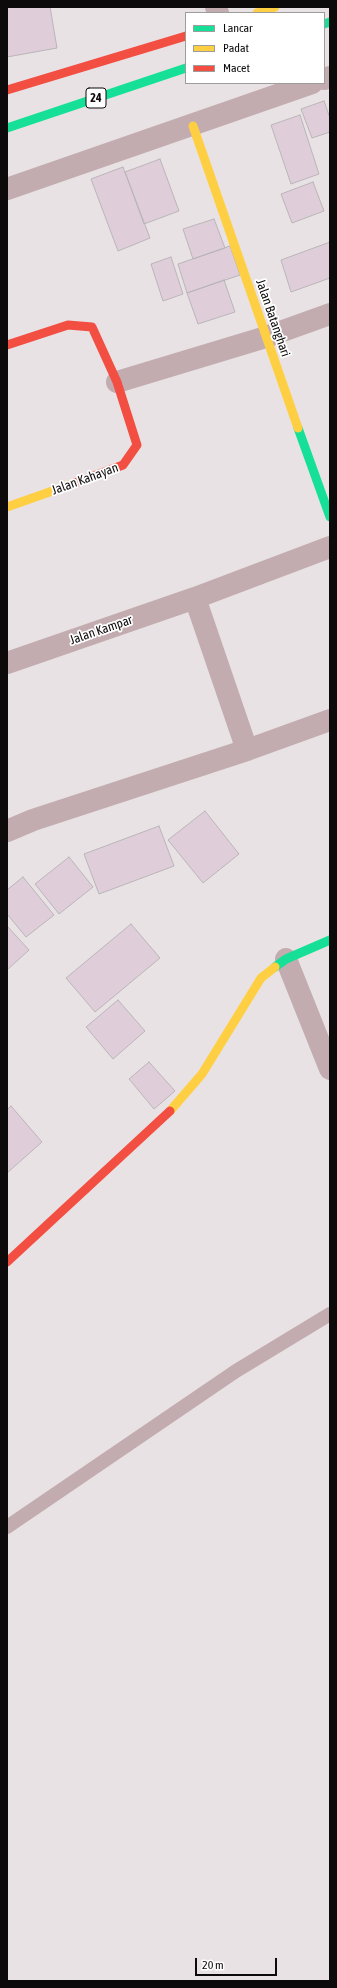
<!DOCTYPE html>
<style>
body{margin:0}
#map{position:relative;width:337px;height:1988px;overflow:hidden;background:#e8e2e4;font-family:"Asap Condensed",sans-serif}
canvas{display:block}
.frame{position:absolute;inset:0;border:8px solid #0d0a0b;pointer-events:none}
.legend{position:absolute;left:185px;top:12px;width:140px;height:72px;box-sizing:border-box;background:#fff;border:1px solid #9e9d9d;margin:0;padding:5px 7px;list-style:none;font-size:12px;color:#0d0a0b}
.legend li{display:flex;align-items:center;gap:8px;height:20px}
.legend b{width:20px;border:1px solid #9e9d9d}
.scale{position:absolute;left:195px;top:1958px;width:82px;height:18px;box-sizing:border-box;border:2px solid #0d0a0b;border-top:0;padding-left:5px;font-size:12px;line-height:14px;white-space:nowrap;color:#0d0a0b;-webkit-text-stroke:3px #fff;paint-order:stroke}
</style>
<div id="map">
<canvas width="337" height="1988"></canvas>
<div class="frame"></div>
<ul class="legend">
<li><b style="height:5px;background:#16e098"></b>Lancar</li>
<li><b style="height:5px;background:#ffcf43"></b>Padat</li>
<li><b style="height:5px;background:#f24e42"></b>Macet</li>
</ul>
<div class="scale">20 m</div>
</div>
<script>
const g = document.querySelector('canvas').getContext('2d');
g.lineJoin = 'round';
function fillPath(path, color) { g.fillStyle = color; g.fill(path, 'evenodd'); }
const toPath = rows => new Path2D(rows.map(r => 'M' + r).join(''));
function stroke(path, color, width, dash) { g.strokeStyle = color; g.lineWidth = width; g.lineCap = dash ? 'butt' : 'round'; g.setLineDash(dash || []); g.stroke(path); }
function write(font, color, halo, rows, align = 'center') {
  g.font = font + ' "Asap Condensed",sans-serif'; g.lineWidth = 3.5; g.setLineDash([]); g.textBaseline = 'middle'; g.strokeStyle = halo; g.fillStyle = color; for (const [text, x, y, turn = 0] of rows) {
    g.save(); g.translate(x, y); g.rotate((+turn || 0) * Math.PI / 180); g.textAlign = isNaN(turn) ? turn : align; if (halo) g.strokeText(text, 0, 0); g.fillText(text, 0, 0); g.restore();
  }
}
const building = toPath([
 [7,7,50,7,57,48,7,57,7,7],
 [324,101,330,118,330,132,312,138,301,109,324,101],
 [300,115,319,174,291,184,271,125,300,115],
 [160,159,179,211,144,224,125,172,160,159],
 [123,167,150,238,118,251,91,179,123,167],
 [313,182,324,211,292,223,281,194,313,182],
 [214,219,225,248,193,259,183,229,214,219],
 [330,242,330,278,291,292,281,260,330,242],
 [230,246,240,275,187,293,178,264,230,246],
 [171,257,183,294,163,301,151,264,171,257],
 [224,280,235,312,198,324,187,293,224,280],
 [205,811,239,854,203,883,168,840,205,811],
 [159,826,174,866,99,894,84,854,159,826],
 [69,857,93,887,59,914,35,884,69,857],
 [23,877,54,915,26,937,7,914,7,890,23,877],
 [131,924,160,958,95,1012,66,978,131,924],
 [7,926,29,950,7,970,7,926],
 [118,1000,145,1031,113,1059,86,1027,118,1000],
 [149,1062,175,1091,154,1109,129,1079,149,1062],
 [11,1106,42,1142,7,1173,7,1110,11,1106]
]);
fillPath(building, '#e0cdda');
stroke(building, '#b9b5b7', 1);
stroke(toPath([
 [7,1527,236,1371,330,1314]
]), '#c2acaf', 14);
stroke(toPath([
 [216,7,218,13],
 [324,79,330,77],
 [7,189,312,83],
 [117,382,266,337,330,314],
 [195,598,247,750],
 [7,663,195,598,330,547],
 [7,831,33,820,247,750,330,720],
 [286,959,330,1069]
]), '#c2acaf', 22);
stroke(toPath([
 [324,24,330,22],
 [7,128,186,68],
 [298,428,330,517],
 [275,967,286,959,330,940]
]), '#16e098', 9);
stroke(toPath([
 [257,13,275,7],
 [193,126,298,428],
 [7,507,75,483],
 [170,1111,202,1074,261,978,275,967]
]), '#ffcf43', 9);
stroke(toPath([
 [7,90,186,36],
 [7,345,68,325,92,327,117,382,137,445,123,465,75,483],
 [7,1262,170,1111]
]), '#f24e42', 9);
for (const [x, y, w] of [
 [96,98,20]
]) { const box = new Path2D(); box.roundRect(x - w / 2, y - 10, w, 20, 3); g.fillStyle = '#fff'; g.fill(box); stroke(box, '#0d0a0b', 1); }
write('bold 12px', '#0d0a0b', null, [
 ["24",96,98]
]);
write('13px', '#0d0a0b', '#fff', [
 ["Jalan Batanghari",273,318,71],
 ["Jalan Kahayan",85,479,-20],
 ["Jalan Kampar",101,630,-19]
]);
</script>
